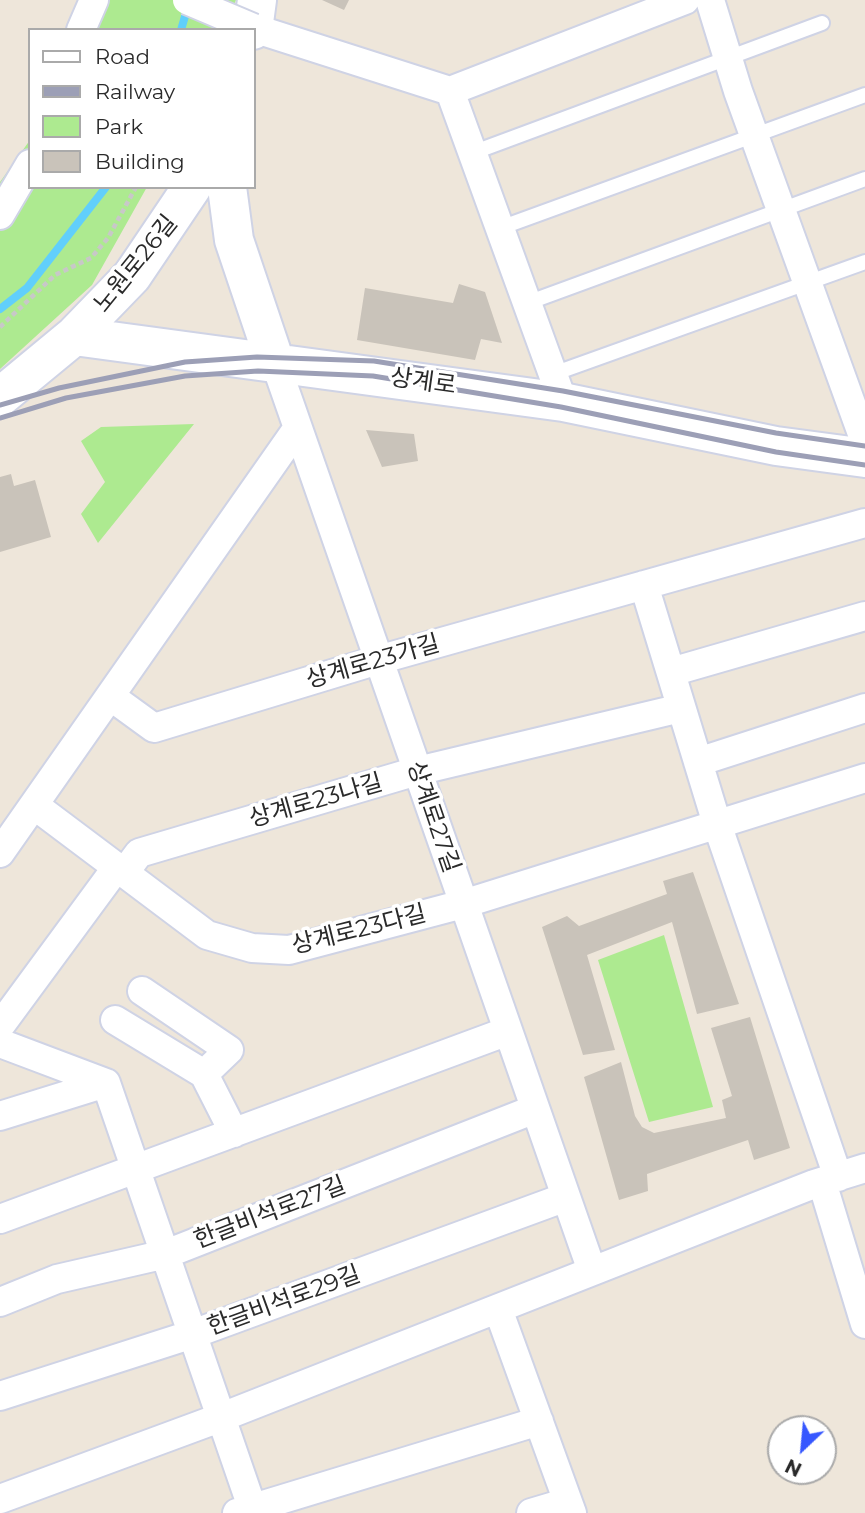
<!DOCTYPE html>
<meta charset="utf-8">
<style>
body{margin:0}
#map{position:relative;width:865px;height:1513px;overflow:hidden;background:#eee6da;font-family:Montserrat,sans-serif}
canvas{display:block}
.legend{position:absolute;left:28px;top:28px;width:228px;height:161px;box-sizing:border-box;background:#fff;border:2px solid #aaa;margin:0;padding:9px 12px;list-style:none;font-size:21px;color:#2a2a2a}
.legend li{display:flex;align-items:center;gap:14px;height:35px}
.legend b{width:35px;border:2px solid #aaa}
.north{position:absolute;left:767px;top:1415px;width:70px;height:70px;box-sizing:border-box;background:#fff;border:2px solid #aaa;border-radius:50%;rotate:206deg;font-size:19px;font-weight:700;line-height:28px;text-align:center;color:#2a2a2a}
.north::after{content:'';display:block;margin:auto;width:24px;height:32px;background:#3657ff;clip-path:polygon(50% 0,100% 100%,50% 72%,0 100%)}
</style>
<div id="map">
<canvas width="865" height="1513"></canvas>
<ul class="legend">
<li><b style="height:9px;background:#fff"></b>Road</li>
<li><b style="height:9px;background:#9c9fb6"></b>Railway</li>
<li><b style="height:19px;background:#adea90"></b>Park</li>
<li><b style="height:19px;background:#c9c3ba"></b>Building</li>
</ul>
<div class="north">N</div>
</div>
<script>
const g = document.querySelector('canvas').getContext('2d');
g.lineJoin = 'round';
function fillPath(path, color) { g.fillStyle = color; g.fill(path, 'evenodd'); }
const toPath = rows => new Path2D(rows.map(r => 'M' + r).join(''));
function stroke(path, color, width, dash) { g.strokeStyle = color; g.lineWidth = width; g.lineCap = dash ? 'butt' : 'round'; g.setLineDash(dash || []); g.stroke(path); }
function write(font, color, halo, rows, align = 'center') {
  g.font = font + ' Montserrat,"Noto Sans KR",sans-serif'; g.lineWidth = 7; g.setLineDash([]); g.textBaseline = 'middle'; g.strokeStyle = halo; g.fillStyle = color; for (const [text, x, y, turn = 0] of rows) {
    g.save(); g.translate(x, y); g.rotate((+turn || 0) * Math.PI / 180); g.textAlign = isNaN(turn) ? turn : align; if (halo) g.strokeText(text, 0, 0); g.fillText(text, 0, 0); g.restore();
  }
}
fillPath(toPath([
 [105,0,236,0,223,30,93,30],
 [30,140,30,187,147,187,92,285,0,369,0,182],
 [194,424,98,543,81,514,105,482,81,441,101,427],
 [664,935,713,1107,649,1122,598,960]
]), '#adea90');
stroke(toPath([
 [181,30,188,6],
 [0,309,27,288,106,187]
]), '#61cffb', 8);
fillPath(toPath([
 [322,0,349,0,344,10],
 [459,284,485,292,502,343,481,339,475,360,357,340,365,288,453,303],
 [366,430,414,434,418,461,382,467],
 [11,474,14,486,35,480,51,537,0,552,0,477],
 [693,872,739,1004,697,1014,672,922,587,955,615,1050,583,1055,542,927,567,916,579,926,667,894,663,881],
 [750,1017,790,1148,754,1160,748,1140,647,1174,648,1191,619,1200,584,1077,621,1062,635,1116,642,1127,654,1133,726,1118,722,1100,732,1096,711,1028]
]), '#c9c3ba');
const lane = toPath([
 [472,153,822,23],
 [500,228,865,95],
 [527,303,865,179],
 [553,374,865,262]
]);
const street = toPath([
 [710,0,738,91,865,442],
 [253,28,450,91],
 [81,30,94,0],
 [450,91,563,402],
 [450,91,685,0],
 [0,215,30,164],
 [275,362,592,1271],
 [644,585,717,824,838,1177],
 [671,672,865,616],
 [110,696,154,728,378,660,865,523],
 [698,762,865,708],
 [34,805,207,935,252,948,289,950,463,904,865,778],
 [0,853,297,429],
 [124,873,139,853,417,771,681,708],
 [142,991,229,1050,204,1074],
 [115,1020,204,1074,234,1133],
 [0,1026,117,867],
 [0,1043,106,1083,254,1513],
 [0,1116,106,1083],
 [822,1182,865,1324],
 [0,1219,508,1031],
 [0,1302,57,1279,166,1254,535,1109],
 [498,1309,572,1513],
 [0,1396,193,1334,566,1197],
 [0,1499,222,1417,814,1184,865,1168],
 [237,1513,539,1421],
 [531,1513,568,1502]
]);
const secondary = toPath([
 [253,30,257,0],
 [227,187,234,240,275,362],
 [74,336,563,402,776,446,865,458],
 [0,397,74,336,132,276,192,187]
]);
stroke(lane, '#cfd3e5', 18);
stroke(street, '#cfd3e5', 32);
stroke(secondary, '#cfd3e5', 42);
stroke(toPath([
 [0,327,55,275,91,258,108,238,136,187]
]), '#c8c8c8', 4.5, [5, 3.5]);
stroke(lane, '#fff', 14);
stroke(street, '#fff', 28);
stroke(secondary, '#fff', 38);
stroke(toPath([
 [0,405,59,388,185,362,257,357,374,361,563,391,776,433,865,446],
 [0,418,66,398,185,376,258,371,373,376,561,407,776,452,865,465]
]), '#9c9fb6', 5);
const streetBridge = toPath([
 [187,0,253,28]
]);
stroke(streetBridge, '#cfd3e5', 32, []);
stroke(streetBridge, '#fff', 28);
write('24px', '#2a2a2a', '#fff', [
 ["노원로26길",136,264,-51],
 ["상계로",423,382,8],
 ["상계로23가길",373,662,-16],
 ["상계로23나길",316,801,-16],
 ["상계로27길",433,817,71],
 ["상계로23다길",359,930,-14],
 ["한글비석로27길",270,1213,-21],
 ["한글비석로29길",284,1301,-20]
]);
</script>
